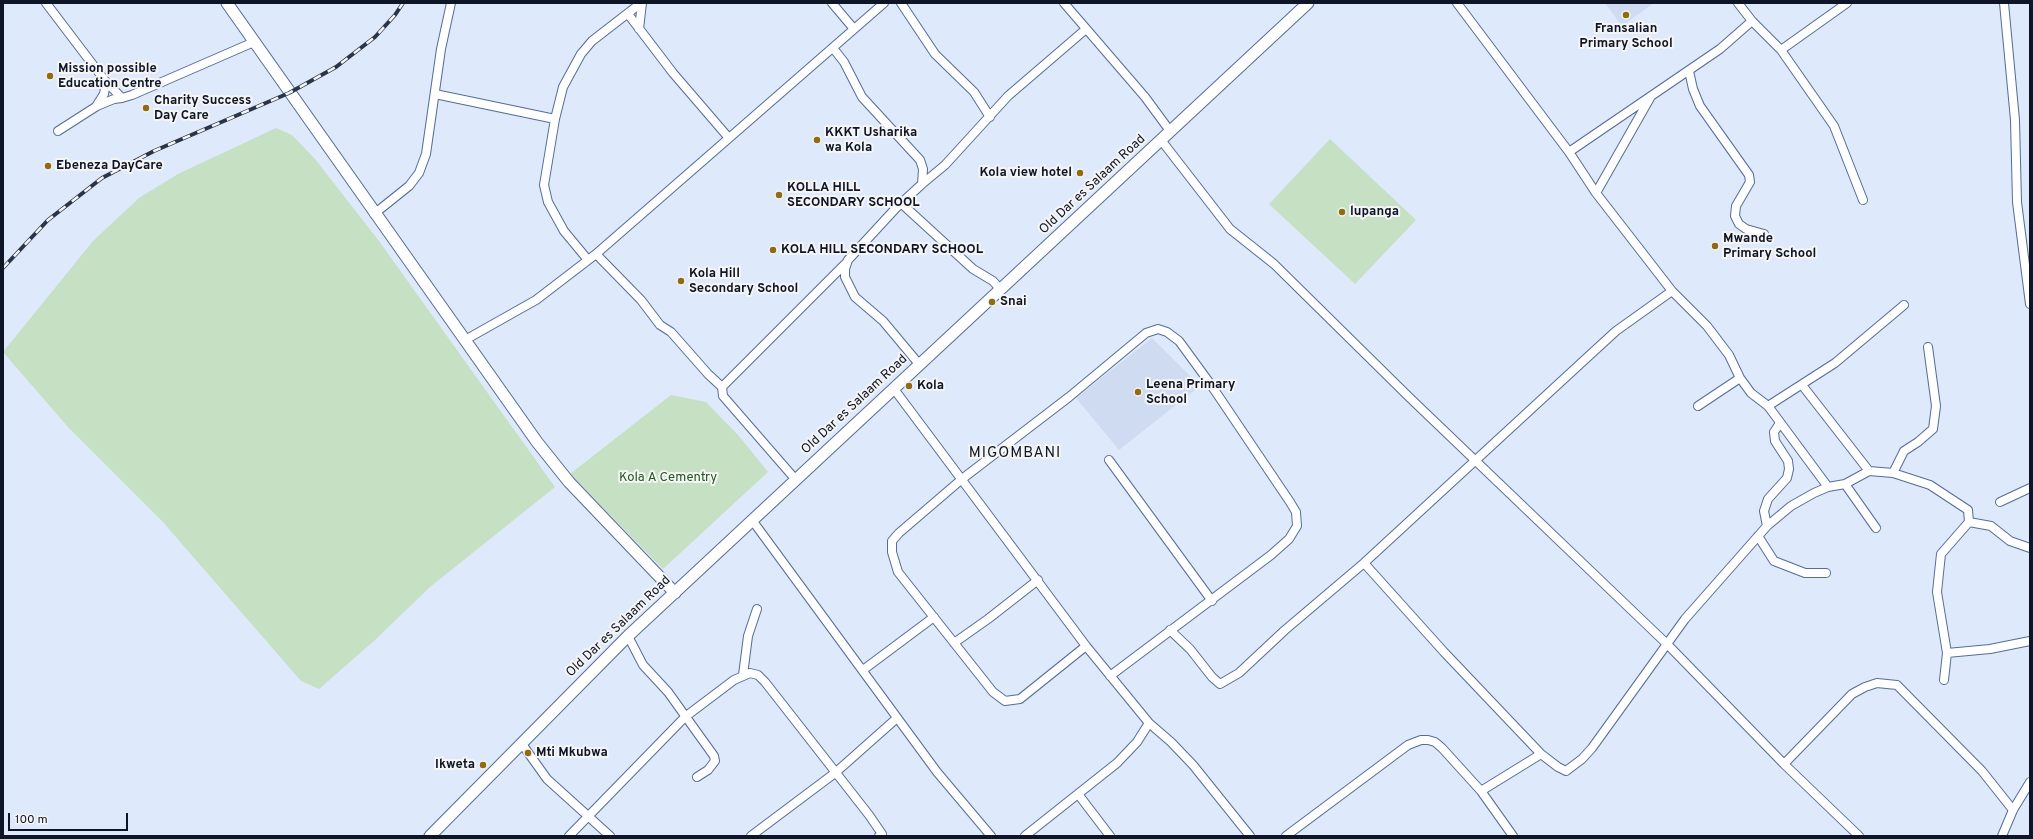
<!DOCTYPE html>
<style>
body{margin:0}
#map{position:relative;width:2033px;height:839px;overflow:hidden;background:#dee9fc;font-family:Overpass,sans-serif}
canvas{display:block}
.frame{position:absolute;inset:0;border:4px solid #0d1526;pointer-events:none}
.scale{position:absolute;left:8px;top:813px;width:120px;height:18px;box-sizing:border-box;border:2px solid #0d1526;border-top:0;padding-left:5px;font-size:12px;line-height:14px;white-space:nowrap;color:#0d1526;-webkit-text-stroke:3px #f5f5f5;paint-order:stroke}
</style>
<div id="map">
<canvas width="2033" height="839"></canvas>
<div class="frame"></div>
<div class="scale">100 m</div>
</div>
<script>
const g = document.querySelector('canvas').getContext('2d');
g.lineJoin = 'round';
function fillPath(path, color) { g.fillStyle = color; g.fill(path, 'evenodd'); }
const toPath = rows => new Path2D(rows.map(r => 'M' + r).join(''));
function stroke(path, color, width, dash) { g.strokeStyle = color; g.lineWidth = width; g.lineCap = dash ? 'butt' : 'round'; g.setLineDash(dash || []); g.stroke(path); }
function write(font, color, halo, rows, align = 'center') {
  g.font = font + ' Overpass,sans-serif'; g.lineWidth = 4; g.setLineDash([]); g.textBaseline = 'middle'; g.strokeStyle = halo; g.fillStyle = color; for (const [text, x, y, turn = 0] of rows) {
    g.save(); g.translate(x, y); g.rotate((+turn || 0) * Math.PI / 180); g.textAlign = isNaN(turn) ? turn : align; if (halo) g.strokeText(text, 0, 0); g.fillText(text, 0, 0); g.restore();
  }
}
fillPath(toPath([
 [1605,3,1654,3,1622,26],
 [1152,338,1200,386,1119,450,1076,398]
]), '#cfdbf1');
fillPath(toPath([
 [276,128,292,135,315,159,379,241,555,487,430,587,375,640,319,689,301,681,162,521,68,427,3,352,93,241,139,198,178,174],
 [1330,139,1416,220,1355,284,1269,204],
 [671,395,706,402,739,436,768,472,663,569,570,474]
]), '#c6e0c3');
const street = toPath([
 [46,3,106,82,122,98,132,95,254,42],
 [832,3,854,29],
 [901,3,935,54,974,92,990,117],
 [1064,3,1145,97,1170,131],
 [1457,3,1569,152,1596,193,1672,291,1707,326,1729,355,1740,378,1751,393,1768,406,1828,487],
 [1738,3,1752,21,1781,50,1834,126,1863,200],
 [2004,3,2015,120,2017,202,2030,304],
 [628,14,673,73,728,137],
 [639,29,642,3],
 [833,48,844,62,862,97,920,160,923,169,922,184],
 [1781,50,1847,3],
 [1689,71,1693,89,1700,106,1749,175,1750,182,1736,206,1735,216,1739,224,1746,229,1764,234],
 [435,94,555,119],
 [97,105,104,94,106,82],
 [58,131,97,106,114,99,122,98],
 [1161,140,1230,229,1274,264,1410,398,1668,645,1784,764,1859,836],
 [1569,152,1720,49,1752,21],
 [1596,193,1650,98],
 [902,204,973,269,993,281,1001,290],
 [374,214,409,186,419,173,426,154,441,49,451,3],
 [596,254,641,300,660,325,671,332,708,374,722,387,723,396,796,480],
 [588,260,564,231,548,202,544,185,555,119,563,87,581,54,592,41,641,3],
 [465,340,536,300,596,254,884,3],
 [919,364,883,321,855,297,845,277,845,269,848,260,896,208,922,184,945,165,1008,96,1086,29],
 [1802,385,1869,471],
 [722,387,846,263],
 [894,389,1086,646,1149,723,1137,742,1117,763,1025,836],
 [1698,406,1740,378],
 [1768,406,1835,363,1904,305],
 [1109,460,1212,601],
 [1893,473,1904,451,1918,442,1933,429,1936,406,1928,347],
 [1845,484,1876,528],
 [2000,502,2030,488],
 [752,520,937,772,991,836],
 [1969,522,1991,526,2010,541,2030,548],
 [1767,526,1764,511,1768,499,1787,478,1789,469,1788,461,1775,441,1774,432,1780,423],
 [1758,536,1774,561,1805,573,1826,573],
 [1364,563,1444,652,1541,754,1558,767,1566,771,1582,759,1592,748,1685,619,1767,526,1791,506,1814,493,1828,487,1845,484,1869,471,1893,473,1930,485,1968,510,1969,522,1941,554,1937,592,1947,653,1944,680],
 [1170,630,1190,649,1212,677,1220,684,1239,673,1285,630,1364,563,1592,353,1616,331,1672,291],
 [628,636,643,665,668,692,714,756,715,761,708,770,697,777],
 [954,643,988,619,1038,580],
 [1086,646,1020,699,1005,701,993,692,898,572,892,552,892,541,899,533,962,479,1069,397,1146,333,1158,329,1167,332,1179,341,1209,382,1290,502,1296,512,1297,526,1289,539,1271,555,1110,676],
 [1947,653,1990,649,2030,641],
 [863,670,934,617],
 [743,675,748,636,757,609],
 [1149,723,1171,742,1193,765,1250,836],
 [522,744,547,779,610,836],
 [1784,764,1852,694,1865,687,1877,683,1897,685,1982,771,2013,810],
 [1481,791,1541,754],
 [1078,794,1110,836],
 [569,836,685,717,734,680,750,673,758,675,765,682,801,728,869,815,882,834,879,836],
 [751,836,835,773,897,718],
 [1286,836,1408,745,1421,740,1428,740,1435,742,1442,748,1481,791,1513,836],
 [2002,836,2013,810,2030,782]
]);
const secondary = toPath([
 [227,3,537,442,569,482,675,593],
 [430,836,628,636,1308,3]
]);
stroke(street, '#556c95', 10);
stroke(secondary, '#556c95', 13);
stroke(street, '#fff', 8);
stroke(secondary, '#fff', 11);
const rail = toPath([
 [3,268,48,220,102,178,154,151,289,93,336,67,375,37,395,15,403,3]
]);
stroke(rail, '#2c3546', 4);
stroke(rail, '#f5f5f5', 2.5, [8]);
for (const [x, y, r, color] of [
 [1626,15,4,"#916b12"],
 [50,76,4,"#916b12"],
 [146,108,4,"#916b12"],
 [817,140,4,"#916b12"],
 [48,166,4,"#916b12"],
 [1080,173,4,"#916b12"],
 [779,195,4,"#916b12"],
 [1342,212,4,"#916b12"],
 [1715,246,4,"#916b12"],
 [773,250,4,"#916b12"],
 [681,281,4,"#916b12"],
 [992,302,4,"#916b12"],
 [909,386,4,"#916b12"],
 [1138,392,4,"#916b12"],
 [528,753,4,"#916b12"],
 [483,765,4,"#916b12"]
]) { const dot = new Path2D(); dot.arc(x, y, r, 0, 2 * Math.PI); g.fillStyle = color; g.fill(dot); stroke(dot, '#f5f5f5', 1.5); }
write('bold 13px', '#0d1526', '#f5f5f5', [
 ["Fransalian",1626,29,"center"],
 ["Primary School",1626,44,"center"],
 ["Mission possible",58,69],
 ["Education Centre",58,84],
 ["Charity Success",154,101],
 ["Day Care",154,116],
 ["KKKT Usharika",825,133],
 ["wa Kola",825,148],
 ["Ebeneza DayCare",56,166],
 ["Kola view hotel",1072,173,"right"],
 ["KOLLA HILL",787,188],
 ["SECONDARY SCHOOL",787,203],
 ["lupanga",1350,212],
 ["Mwande",1723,239],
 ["Primary School",1723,254],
 ["KOLA HILL SECONDARY SCHOOL",781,250],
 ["Kola Hill",689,274],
 ["Secondary School",689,289],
 ["Snai",1000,302],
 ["Leena Primary",1146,385],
 ["School",1146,400],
 ["Kola",917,386],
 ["Mti Mkubwa",536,753],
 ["Ikweta",475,765,"right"]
], 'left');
write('13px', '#0d1526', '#f5f5f5', [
 ["Old Dar es Salaam Road",1093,185,-43],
 ["Old Dar es Salaam Road",855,405,-43],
 ["Old Dar es Salaam Road",619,627,-44]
]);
write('13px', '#1e571a', '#f5f5f5', [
 ["Kola A Cementry",668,478]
]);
g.letterSpacing = '1px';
write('15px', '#0d1526', '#f5f5f5', [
 ["MIGOMBANI",1015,454]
]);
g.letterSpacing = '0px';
</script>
